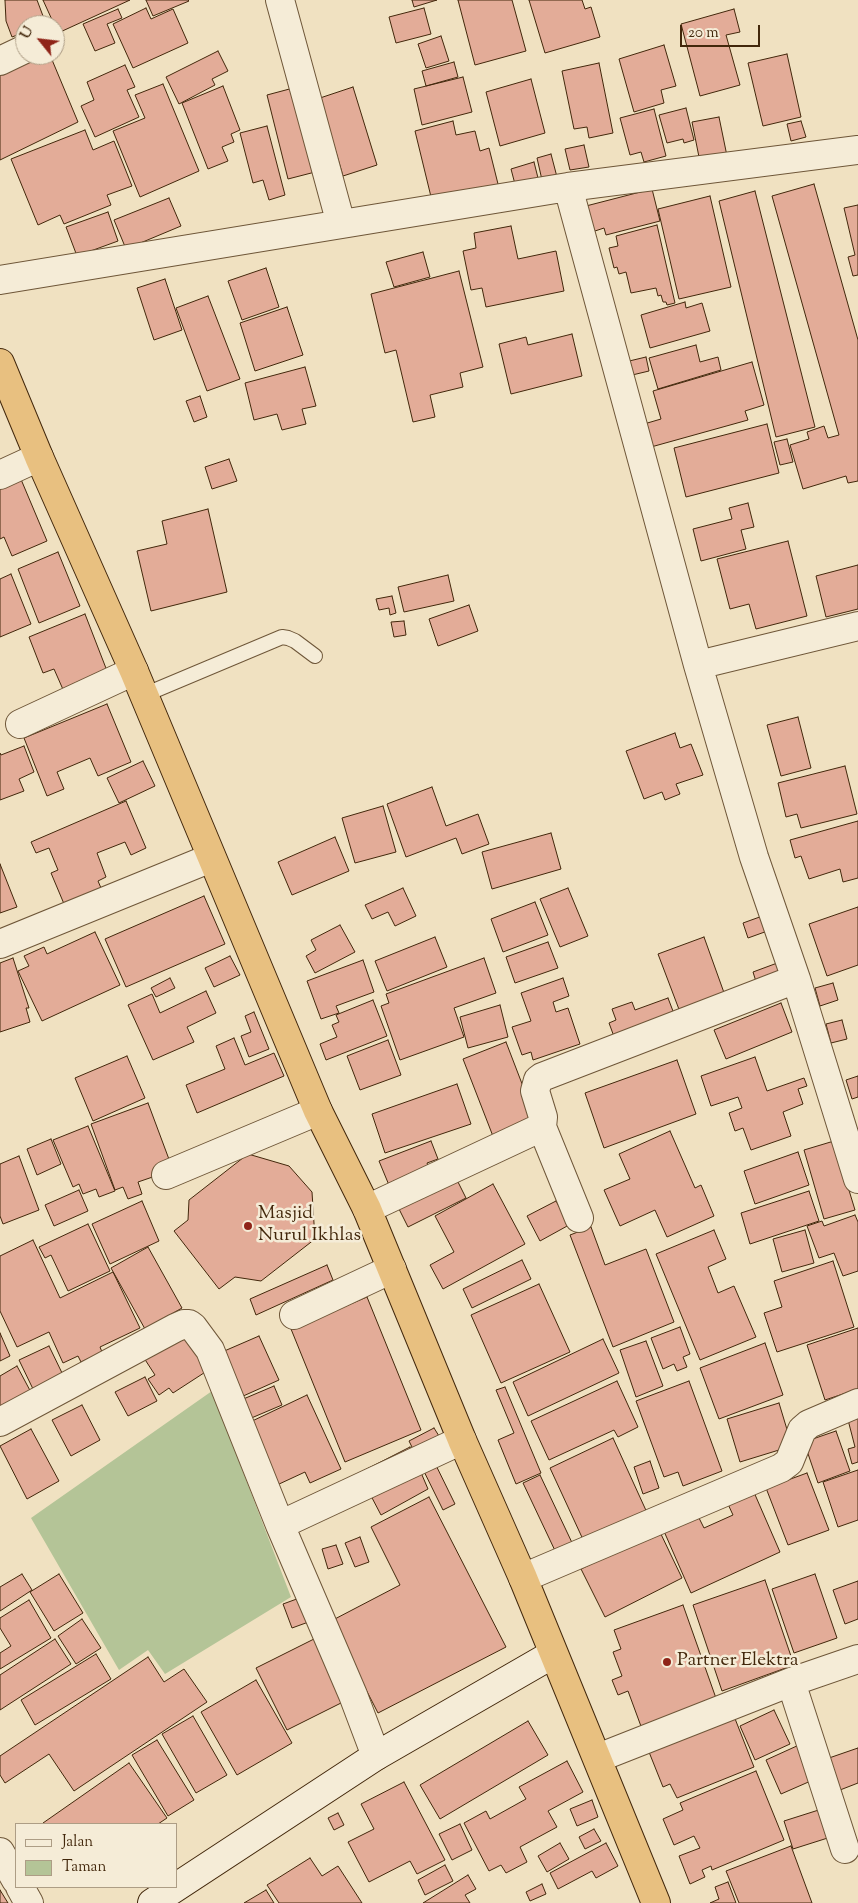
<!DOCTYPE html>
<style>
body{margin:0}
#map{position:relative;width:858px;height:1903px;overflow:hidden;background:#f0e1c1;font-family:"Sorts Mill Goudy",serif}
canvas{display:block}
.legend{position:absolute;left:15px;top:1823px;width:162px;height:65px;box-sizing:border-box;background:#f5ecd7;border:1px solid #ad9d85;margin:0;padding:6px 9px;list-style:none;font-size:15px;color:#42270b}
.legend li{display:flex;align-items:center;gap:10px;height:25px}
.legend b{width:25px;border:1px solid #ad9d85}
.north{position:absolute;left:15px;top:15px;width:50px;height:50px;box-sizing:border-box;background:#f5ecd7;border:1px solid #ad9d85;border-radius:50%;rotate:299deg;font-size:14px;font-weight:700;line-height:20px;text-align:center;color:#42270b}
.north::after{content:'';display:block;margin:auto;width:18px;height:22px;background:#8f2418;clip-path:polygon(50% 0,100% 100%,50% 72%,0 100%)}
.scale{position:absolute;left:680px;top:25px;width:80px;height:22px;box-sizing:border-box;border:2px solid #42270b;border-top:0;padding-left:6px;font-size:15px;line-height:18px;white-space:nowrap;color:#42270b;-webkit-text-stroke:4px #f5ecd7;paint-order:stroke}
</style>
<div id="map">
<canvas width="858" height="1903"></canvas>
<ul class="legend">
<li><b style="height:6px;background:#f5ecd7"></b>Jalan</li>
<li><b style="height:14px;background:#b4c497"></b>Taman</li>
</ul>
<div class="north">U</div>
<div class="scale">20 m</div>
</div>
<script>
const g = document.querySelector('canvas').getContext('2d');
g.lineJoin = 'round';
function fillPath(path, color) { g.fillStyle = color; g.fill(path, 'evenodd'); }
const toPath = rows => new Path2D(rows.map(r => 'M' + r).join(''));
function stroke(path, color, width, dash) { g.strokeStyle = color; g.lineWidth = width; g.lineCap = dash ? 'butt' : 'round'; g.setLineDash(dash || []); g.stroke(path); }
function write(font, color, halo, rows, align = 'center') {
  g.font = font + ' "Sorts Mill Goudy",serif'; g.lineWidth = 5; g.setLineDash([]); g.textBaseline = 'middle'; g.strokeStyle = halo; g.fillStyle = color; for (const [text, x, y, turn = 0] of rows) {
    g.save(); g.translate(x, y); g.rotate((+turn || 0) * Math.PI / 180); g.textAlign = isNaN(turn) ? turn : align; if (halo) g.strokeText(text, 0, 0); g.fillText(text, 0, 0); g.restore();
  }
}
fillPath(toPath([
 [212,1391,291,1597,165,1674,148,1650,119,1670,31,1518]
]), '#b4c497');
const building = toPath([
 [5,0,37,0,46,24,25,25,25,32,12,37,6,21,5,0],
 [43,0,130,0,58,33,43,0],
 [146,0,188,0,189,1,153,16,146,0],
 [412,0,437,0,414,7,412,0],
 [458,0,512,0,526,51,475,65,458,0],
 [529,0,582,0,585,9,591,7,600,37,545,53,529,0],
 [146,8,151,19,173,9,188,43,133,68,113,24,146,8],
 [424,8,431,34,396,43,389,17,424,8],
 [118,9,122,18,107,24,115,43,95,51,83,24,118,9],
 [734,9,740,32,726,35,740,85,700,96,681,24,734,9],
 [441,36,449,61,426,68,418,44,441,36],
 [664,45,676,86,661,90,664,103,634,112,619,59,664,45],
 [218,51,228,71,212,79,215,85,179,104,166,77,218,51],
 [787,54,801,117,763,126,748,63,787,54],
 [28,55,50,55,78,122,0,160,0,69,28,55],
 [454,62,458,77,426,86,422,71,454,62],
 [599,63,613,133,589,138,587,127,574,129,562,71,599,63],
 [125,65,135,87,127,90,139,117,95,137,81,106,94,100,87,82,125,65],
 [463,77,472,112,422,125,414,89,463,77],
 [531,79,545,133,500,146,486,92,531,79],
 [163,84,199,171,140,197,113,131,145,118,135,95,163,84],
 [223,86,240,130,231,134,234,142,222,147,228,161,208,169,182,103,223,86],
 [297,87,319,171,288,179,267,95,297,87],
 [353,87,377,165,343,176,320,98,353,87],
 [686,108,694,140,684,143,683,139,667,143,659,115,686,108],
 [654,109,666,156,644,162,641,152,630,155,620,118,654,109],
 [719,117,727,156,700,162,692,122,719,117],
 [453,121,456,135,475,131,480,151,489,148,499,188,433,205,415,131,453,121],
 [801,121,806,137,791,141,787,124,801,121],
 [267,126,285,195,269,200,263,180,253,183,240,133,267,126],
 [85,130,93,150,114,141,132,186,107,195,111,205,64,224,60,215,38,225,11,159,85,130],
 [584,145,589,167,570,170,565,149,584,145],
 [551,154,557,177,542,180,537,158,551,154],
 [534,162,539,182,516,188,511,169,534,162],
 [814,184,858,340,858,481,848,483,846,476,803,489,790,445,809,439,807,432,824,426,828,438,839,435,772,196,814,184],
 [652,189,660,221,606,235,604,228,592,232,586,206,652,189],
 [755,191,815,427,776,437,719,201,755,191],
 [710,196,731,287,679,299,658,209,710,196],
 [169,198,181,226,126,249,114,220,169,198],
 [858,205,858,275,853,276,848,257,855,255,844,208,858,205],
 [108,212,118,241,77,256,66,227,108,212],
 [657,225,675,303,667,305,666,302,663,302,661,295,658,296,656,288,631,293,626,272,619,274,617,267,614,268,609,248,618,246,616,236,657,225],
 [511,226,518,259,556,251,564,291,486,307,482,288,471,290,463,251,476,248,474,233,511,226],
 [423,252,430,277,394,287,386,262,423,252],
 [266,268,279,307,242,320,228,281,266,268],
 [459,271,483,367,460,373,463,387,430,395,435,417,413,422,396,350,385,353,371,294,459,271],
 [165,279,182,330,154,340,137,288,165,279],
 [208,296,240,379,207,391,176,308,208,296],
 [685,302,686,308,702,303,710,331,650,348,641,315,685,302],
 [287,307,303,355,255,371,240,323,287,307],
 [572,334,582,376,511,394,499,344,526,337,528,345,572,334],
 [696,345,700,362,718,357,721,370,658,389,649,358,696,345],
 [646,357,649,371,628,376,625,362,646,357],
 [752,362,764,405,745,411,748,420,651,447,644,424,661,419,653,391,752,362],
 [305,367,316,406,302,409,306,424,282,430,277,414,254,420,245,383,305,367],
 [200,396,207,417,194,422,186,401,200,396],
 [767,424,779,473,686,497,674,448,767,424],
 [787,439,793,462,780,465,774,442,787,439],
 [229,459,237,481,212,489,205,467,229,459],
 [20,477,47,541,12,556,4,537,0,539,0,486,20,477],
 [748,503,754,527,741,530,746,549,701,561,693,529,732,519,729,508,748,503],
 [208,509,227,592,151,611,137,551,167,544,162,521,208,509],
 [788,541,807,616,756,629,749,604,730,609,717,559,788,541],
 [58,552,80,606,39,623,18,569,58,552],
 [858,565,858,609,826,617,816,576,858,565],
 [11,574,31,624,0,637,0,579,11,574],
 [448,575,454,601,404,612,398,587,448,575],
 [392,596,396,613,390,615,389,608,379,610,376,599,392,596],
 [469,605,478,631,438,646,429,619,469,605],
 [85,614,109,676,65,694,54,669,43,673,29,637,85,614],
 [404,621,406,635,394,637,391,622,404,621],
 [107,704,131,762,98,776,90,758,57,772,64,789,47,796,24,738,107,704],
 [798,717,811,768,781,776,767,725,798,717],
 [675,733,680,748,691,744,703,775,676,784,680,794,665,800,662,792,644,799,626,751,675,733],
 [24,746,34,772,19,779,24,791,0,800,0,753,1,755,24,746],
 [143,761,155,786,119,803,107,778,143,761],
 [845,766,857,814,801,828,797,814,786,817,778,783,845,766],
 [432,787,446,826,478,814,489,844,462,854,456,838,406,857,387,804,432,787],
 [126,801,146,848,131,855,125,842,97,853,106,877,98,881,104,895,67,911,51,873,58,870,49,848,36,853,31,842,126,801],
 [383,806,396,852,355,863,342,818,383,806],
 [858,821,858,878,843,882,840,869,809,879,801,856,795,858,790,840,858,821],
 [551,833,561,869,492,889,482,852,551,833],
 [335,837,349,871,292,895,278,862,335,837],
 [0,864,17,907,0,913,0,864],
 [403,888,416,916,395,926,388,912,372,919,365,905,403,888],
 [568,888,588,936,560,947,540,899,568,888],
 [204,896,225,944,126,987,105,939,204,896],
 [535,902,548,935,503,952,491,919,535,902],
 [858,907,858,965,827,976,809,924,858,907],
 [768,914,773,929,748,938,743,923,768,914],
 [340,925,355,952,315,973,306,956,316,950,311,940,340,925],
 [95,932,120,985,42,1021,18,971,29,966,24,956,44,947,47,954,95,932],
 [435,937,447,967,387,991,375,961,435,937],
 [704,937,727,1001,680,1012,658,954,704,937],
 [548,942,558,968,515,983,506,957,548,942],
 [230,956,240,975,214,987,205,968,230,956],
 [13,958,29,1008,26,1008,30,1022,0,1032,0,963,13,958],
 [484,958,496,993,454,1008,464,1037,400,1060,381,1006,389,1003,386,994,484,958],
 [363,960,374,992,336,1006,339,1013,321,1019,307,981,363,960],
 [780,962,786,978,758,988,753,972,780,962],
 [170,978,175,988,156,997,151,988,170,978],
 [563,978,569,996,553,1002,556,1012,568,1008,580,1044,533,1060,531,1052,522,1055,512,1027,531,1021,521,993,563,978],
 [833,983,838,1000,820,1006,815,988,833,983],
 [206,991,216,1013,187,1027,194,1042,153,1060,128,1005,152,994,160,1013,206,991],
 [668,998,676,1019,616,1042,609,1023,616,1020,612,1009,632,1002,635,1010,668,998],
 [373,1000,387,1036,326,1060,320,1044,337,1037,332,1025,339,1022,336,1015,373,1000],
 [781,1003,792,1032,726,1059,714,1030,781,1003],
 [500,1005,508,1037,468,1048,460,1017,500,1005],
 [254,1012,269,1049,249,1057,241,1036,251,1032,245,1016,254,1012],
 [842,1020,847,1039,831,1043,826,1024,842,1020],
 [234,1038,245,1065,274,1053,284,1076,197,1113,186,1085,225,1069,216,1046,234,1038],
 [388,1040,401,1075,360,1090,347,1056,388,1040],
 [506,1042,539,1128,496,1144,463,1059,506,1042],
 [127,1056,145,1098,93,1121,75,1078,127,1056],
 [755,1057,767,1091,804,1078,807,1086,798,1089,803,1104,783,1112,791,1136,751,1150,743,1128,735,1131,729,1113,742,1108,738,1097,711,1106,701,1076,755,1057],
 [677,1060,696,1114,604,1148,585,1093,677,1060],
 [858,1076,858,1097,852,1099,846,1080,858,1076],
 [457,1084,471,1124,385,1153,372,1114,457,1084],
 [148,1103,173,1170,138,1182,142,1194,128,1199,123,1187,115,1190,91,1124,148,1103],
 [88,1126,115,1191,99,1197,96,1189,83,1194,79,1184,73,1187,53,1140,88,1126],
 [670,1131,695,1188,701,1185,714,1216,667,1237,655,1210,620,1226,604,1190,630,1179,619,1154,670,1131],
 [51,1139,61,1164,37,1175,27,1149,51,1139],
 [431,1141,438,1159,427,1163,431,1174,391,1190,379,1161,431,1141],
 [834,1141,855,1210,824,1219,804,1150,834,1141],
 [798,1152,809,1185,755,1204,744,1171,798,1152],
 [248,1154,289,1166,312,1192,315,1239,261,1281,235,1277,219,1289,174,1231,188,1220,189,1200,248,1154],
 [19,1156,39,1210,3,1224,0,1216,0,1164,19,1156],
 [455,1176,466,1198,408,1227,397,1205,455,1176],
 [493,1184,525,1244,443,1289,430,1265,454,1252,435,1216,493,1184],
 [79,1190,88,1211,54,1226,45,1205,79,1190],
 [809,1191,819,1221,750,1244,741,1213,809,1191],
 [142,1201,159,1241,110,1264,92,1224,142,1201],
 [556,1201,569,1225,540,1241,527,1216,556,1201],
 [855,1215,858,1222,858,1271,843,1276,834,1253,819,1258,807,1226,822,1221,824,1226,855,1215],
 [88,1224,110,1271,68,1291,51,1255,45,1258,39,1247,88,1224],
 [591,1227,605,1265,646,1249,674,1322,613,1347,570,1235,591,1227],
 [714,1230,726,1259,708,1267,718,1293,734,1286,756,1337,700,1360,656,1254,714,1230],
 [805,1230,814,1263,782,1272,773,1239,805,1230],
 [33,1240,60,1298,113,1272,140,1328,100,1347,102,1352,81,1362,78,1356,63,1363,49,1332,17,1347,0,1311,0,1256,33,1240],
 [148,1247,182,1308,145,1329,111,1268,148,1247],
 [522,1260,531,1279,472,1308,463,1289,522,1260],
 [833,1261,854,1327,777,1352,764,1313,782,1307,774,1281,833,1261],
 [327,1265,333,1280,256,1315,250,1299,327,1265],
 [539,1284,570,1352,501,1383,471,1315,539,1284],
 [367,1297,421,1430,345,1462,291,1329,367,1297],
 [680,1327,690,1354,683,1357,687,1367,677,1371,674,1364,663,1369,651,1338,680,1327],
 [858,1328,858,1389,825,1400,807,1345,858,1328],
 [184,1331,210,1369,173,1393,169,1388,159,1395,148,1379,155,1375,144,1358,184,1331],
 [0,1333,10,1356,0,1361,0,1333],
 [259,1336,279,1380,241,1397,222,1352,259,1336],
 [603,1339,619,1373,528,1416,513,1382,603,1339],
 [646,1341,663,1386,636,1397,620,1350,646,1341],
 [765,1343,783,1395,719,1419,700,1368,765,1343],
 [49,1346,63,1375,33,1389,19,1360,49,1346],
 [17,1366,34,1398,0,1417,0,1376,17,1366],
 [145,1377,157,1401,128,1416,115,1392,145,1377],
 [617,1381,638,1427,618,1437,614,1430,549,1460,531,1421,617,1381],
 [689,1381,722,1471,683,1486,678,1472,664,1477,636,1401,689,1381],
 [274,1386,282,1405,249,1419,241,1400,274,1386],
 [505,1387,541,1473,516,1484,498,1440,514,1433,496,1390,505,1387],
 [307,1395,341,1469,310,1483,305,1472,277,1485,248,1423,307,1395],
 [779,1403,792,1446,740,1462,727,1419,779,1403],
 [82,1405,100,1440,71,1456,52,1420,82,1405],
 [858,1413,858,1462,852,1464,848,1449,855,1447,847,1416,858,1413],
 [434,1428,439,1436,425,1443,455,1504,443,1510,409,1441,434,1428],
 [31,1429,59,1481,27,1499,0,1446,31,1429],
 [836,1431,850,1471,818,1483,804,1442,836,1431],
 [613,1438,649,1517,586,1546,550,1468,613,1438],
 [410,1447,428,1489,381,1515,359,1473,410,1447],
 [650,1461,659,1488,643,1494,634,1467,650,1461],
 [858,1470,858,1520,838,1527,823,1482,858,1470],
 [807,1473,829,1530,788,1545,766,1488,807,1473],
 [540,1475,575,1549,558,1557,523,1483,540,1475],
 [753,1490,780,1552,691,1593,663,1529,697,1514,704,1528,733,1515,727,1502,753,1490],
 [429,1497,506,1647,378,1713,331,1621,400,1585,371,1527,429,1497],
 [659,1530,682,1578,605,1617,581,1569,659,1530],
 [360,1537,369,1562,355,1567,345,1543,360,1537],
 [336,1545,343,1564,328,1569,322,1549,336,1545],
 [22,1574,32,1590,0,1611,0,1587,22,1574],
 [59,1574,83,1613,54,1631,30,1592,59,1574],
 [815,1574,837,1638,794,1653,772,1589,815,1574],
 [765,1580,794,1665,722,1691,693,1605,765,1580],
 [858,1581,858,1619,845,1624,833,1590,858,1581],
 [305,1596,314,1620,292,1628,283,1604,305,1596],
 [29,1600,51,1638,0,1669,0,1653,11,1646,0,1628,0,1618,29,1600],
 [683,1605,717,1701,642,1729,628,1691,618,1695,612,1680,622,1676,613,1652,621,1649,614,1630,683,1605],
 [82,1619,101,1648,76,1664,58,1636,82,1619],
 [320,1636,351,1698,287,1730,256,1668,320,1636],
 [55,1639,71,1664,0,1710,0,1675,55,1639],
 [96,1654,111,1679,35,1725,21,1700,96,1654],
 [148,1657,164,1682,184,1669,207,1702,74,1791,49,1754,5,1783,0,1775,0,1756,148,1657],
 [256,1680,292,1743,237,1775,201,1712,256,1680],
 [774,1710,790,1744,755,1760,740,1726,774,1710],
 [732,1711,754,1767,677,1798,670,1784,663,1787,649,1752,732,1711],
 [193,1716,227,1775,196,1793,162,1734,193,1716],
 [528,1721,548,1755,440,1819,420,1785,528,1721],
 [157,1740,194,1800,168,1816,132,1755,157,1740],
 [799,1745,813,1780,781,1794,766,1760,799,1745],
 [858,1748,858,1783,840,1790,829,1758,858,1748],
 [567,1761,583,1792,548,1811,557,1827,520,1847,527,1862,506,1873,501,1865,489,1871,464,1823,486,1811,490,1819,526,1799,519,1787,567,1761],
 [129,1763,167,1818,158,1824,44,1824,43,1823,129,1763],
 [756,1771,784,1840,712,1870,711,1866,702,1870,705,1877,690,1884,679,1856,700,1848,694,1836,674,1845,663,1819,683,1810,680,1803,756,1771],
 [404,1782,445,1860,417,1874,410,1861,369,1882,348,1842,374,1829,361,1804,404,1782],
 [592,1800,598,1817,577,1826,570,1809,592,1800],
 [825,1808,834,1836,793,1849,784,1821,825,1808],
 [338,1813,344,1825,334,1830,328,1818,338,1813],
 [460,1824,472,1850,452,1860,439,1834,460,1824],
 [594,1829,601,1841,585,1849,579,1837,594,1829],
 [560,1843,569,1859,547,1872,538,1856,560,1843],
 [606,1843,618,1866,596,1878,592,1871,558,1889,550,1873,606,1843],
 [791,1846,812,1903,739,1903,726,1871,791,1846],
 [310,1858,322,1876,338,1866,362,1903,279,1903,267,1885,310,1858],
 [445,1865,453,1881,425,1895,418,1880,445,1865],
 [468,1875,476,1889,465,1895,470,1903,423,1903,468,1875],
 [728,1882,736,1903,710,1903,719,1899,715,1887,728,1882],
 [542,1884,546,1894,530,1901,526,1892,542,1884],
 [0,1890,8,1903,0,1903,0,1890],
 [266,1890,274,1903,244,1903,266,1890]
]);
fillPath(building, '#e3ac98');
stroke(building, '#42270b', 1);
const lane = toPath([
 [144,695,282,637,288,638,295,641,315,656]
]);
const street = toPath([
 [280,0,341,224],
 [0,61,25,49],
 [568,187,698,665,754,857,796,979,858,1179],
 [0,280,568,187,858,150],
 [0,475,39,457],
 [698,665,858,626],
 [20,724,134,671],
 [0,944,211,858],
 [542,1127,579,1218],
 [166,1175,318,1111],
 [367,1209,542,1127,543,1117,535,1091,538,1080,542,1077,796,979],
 [294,1315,392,1269],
 [0,1422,175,1328,184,1324,189,1324,193,1327,210,1350,280,1525,353,1695,376,1756],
 [280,1525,462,1440],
 [523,1578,781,1468,789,1462,802,1430,809,1424,858,1403],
 [791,1682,845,1849],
 [598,1758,791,1682,858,1659],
 [0,1852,16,1880],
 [20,1887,29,1903]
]);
const secondary = toPath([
 [152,1903,376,1756,553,1654]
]);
const highway = toPath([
 [0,363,39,457,134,671,318,1111,367,1209,462,1440,523,1578,656,1903]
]);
stroke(lane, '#6e5638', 16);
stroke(street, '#6e5638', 30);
stroke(secondary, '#42270b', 30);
stroke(highway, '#42270b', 30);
stroke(lane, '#f5ecd7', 14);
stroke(street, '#f5ecd7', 28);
stroke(secondary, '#f5ecd7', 28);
stroke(highway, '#e8c080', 28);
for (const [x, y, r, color] of [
 [248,1226,5,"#8f2418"],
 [667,1662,5,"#8f2418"]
]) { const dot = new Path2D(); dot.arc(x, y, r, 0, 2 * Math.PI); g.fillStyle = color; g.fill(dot); stroke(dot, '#f5ecd7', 2); }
write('19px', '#42270b', '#f5ecd7', [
 ["Masjid",258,1215],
 ["Nurul Ikhlas",258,1237],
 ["Partner Elektra",677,1662]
], 'left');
</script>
